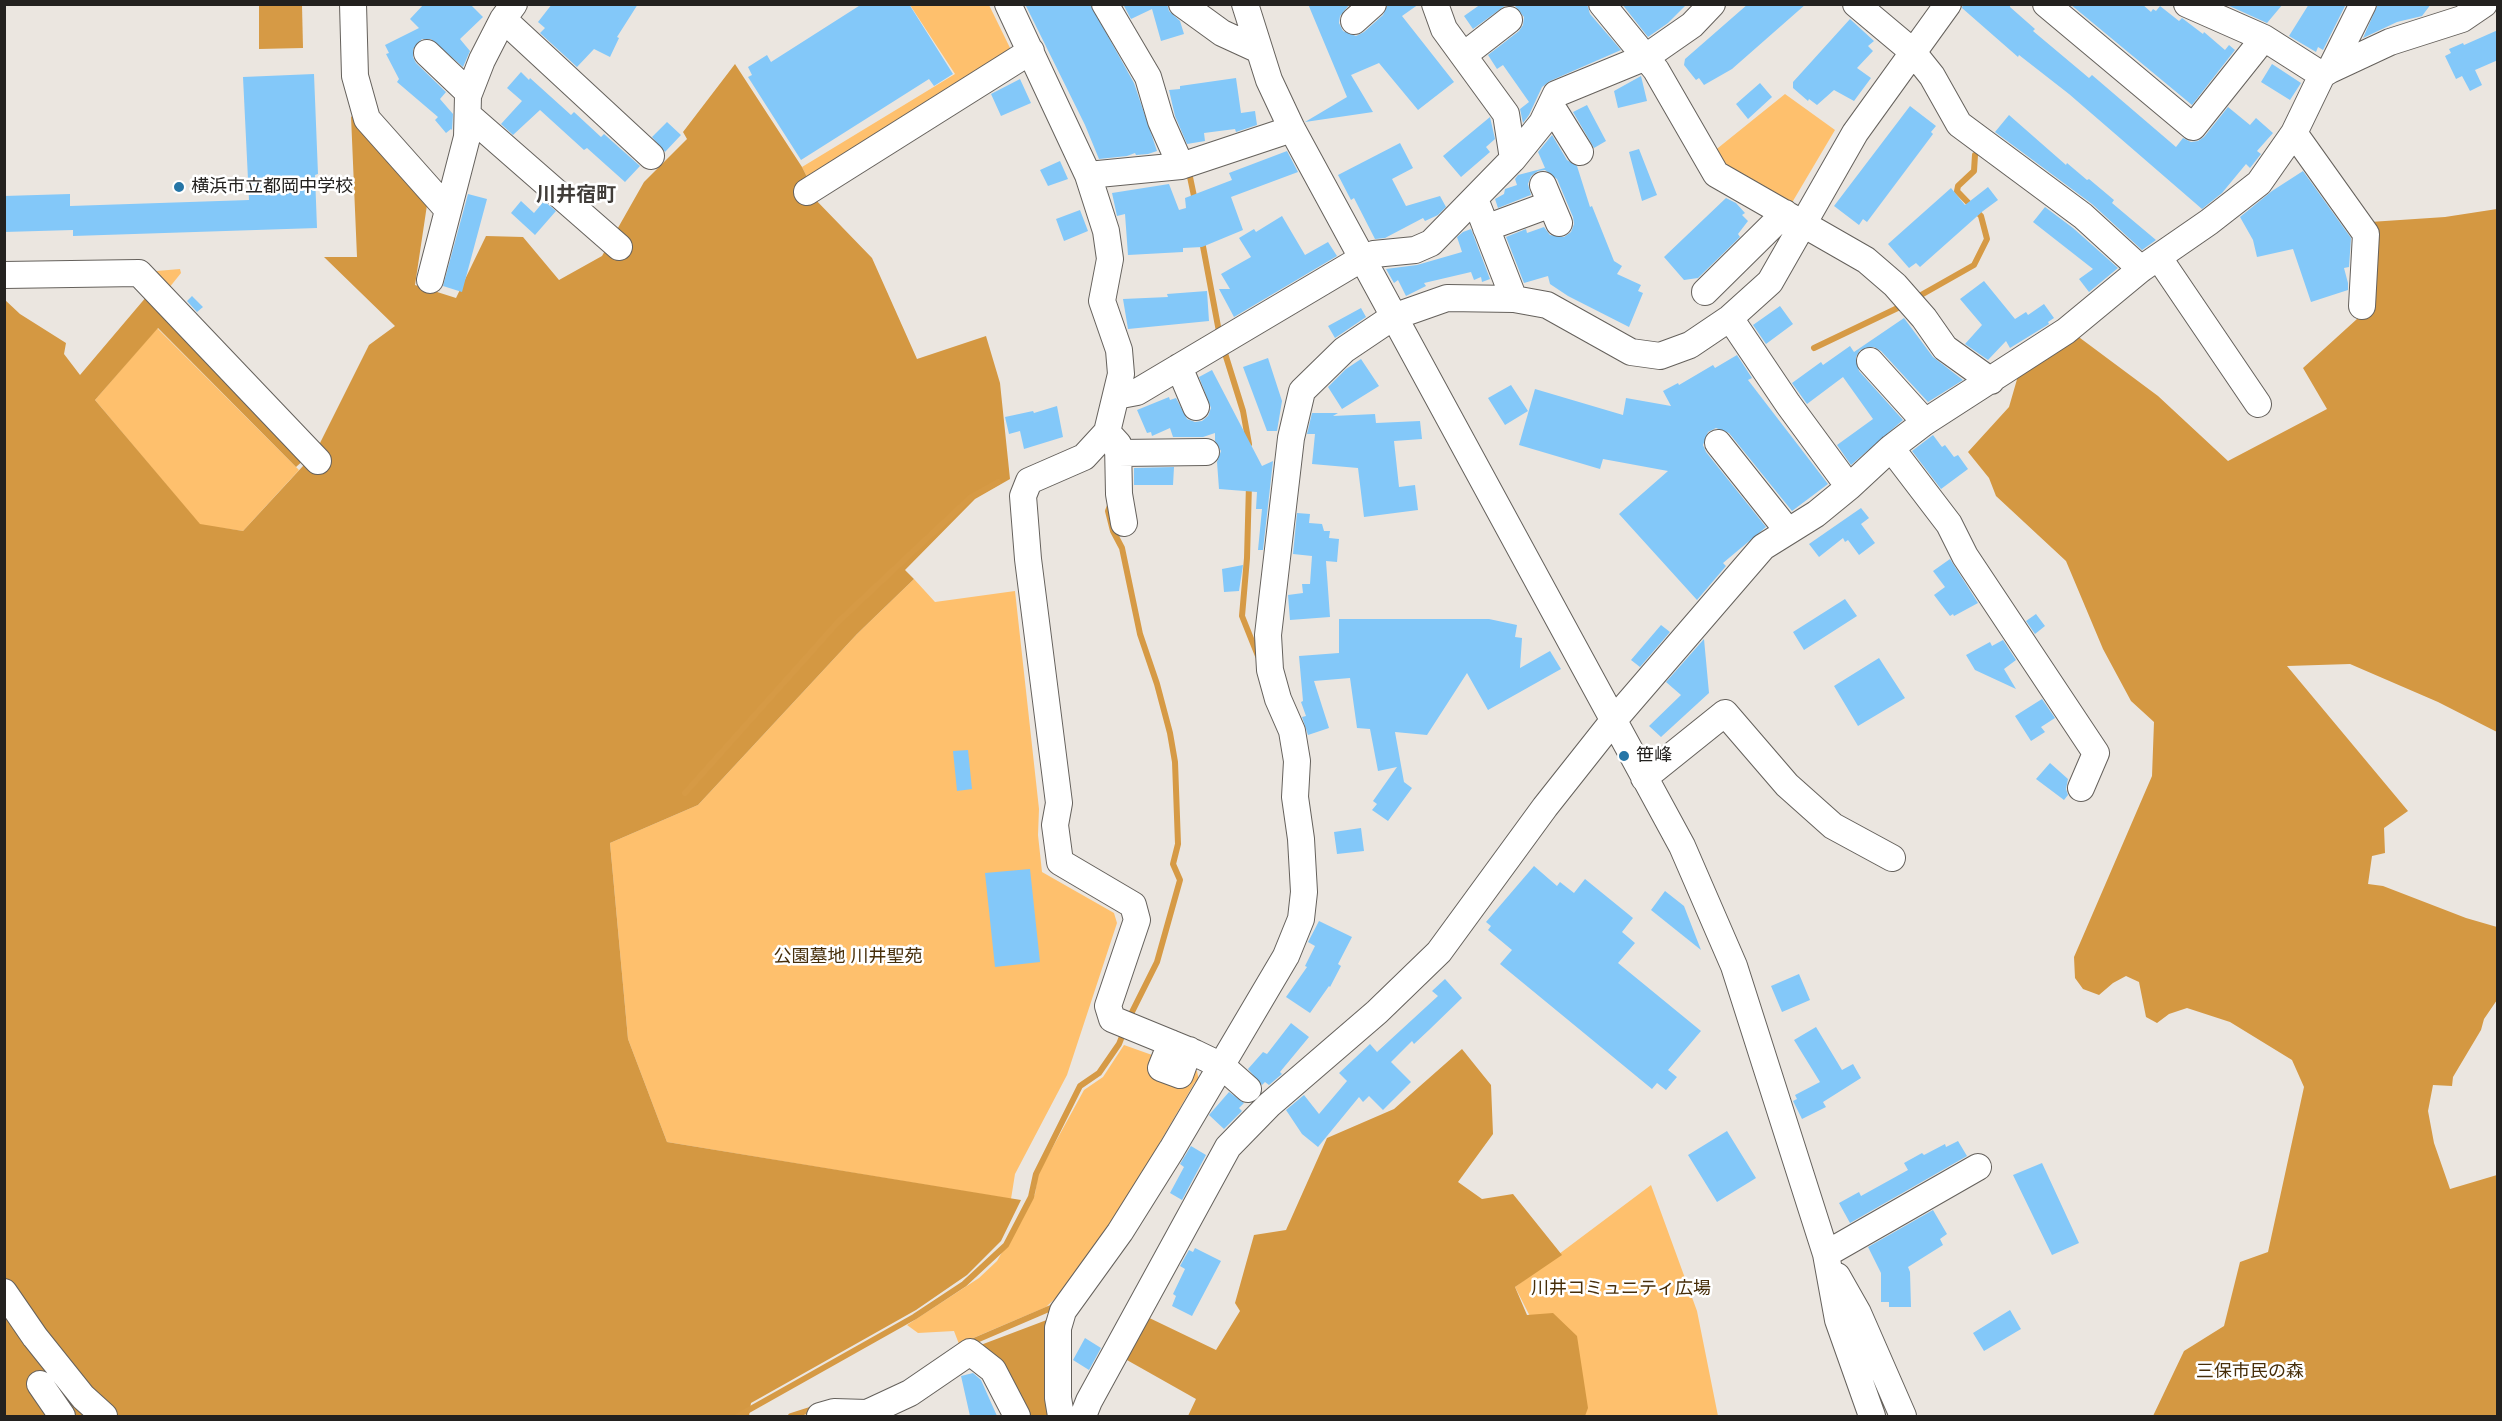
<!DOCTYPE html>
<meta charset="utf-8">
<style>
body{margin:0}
#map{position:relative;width:2502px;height:1421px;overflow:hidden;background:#ebe6e0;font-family:Helvetica,sans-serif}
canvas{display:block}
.frame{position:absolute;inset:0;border:6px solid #23211f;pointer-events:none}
</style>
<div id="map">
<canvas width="2502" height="1421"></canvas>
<div class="frame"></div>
</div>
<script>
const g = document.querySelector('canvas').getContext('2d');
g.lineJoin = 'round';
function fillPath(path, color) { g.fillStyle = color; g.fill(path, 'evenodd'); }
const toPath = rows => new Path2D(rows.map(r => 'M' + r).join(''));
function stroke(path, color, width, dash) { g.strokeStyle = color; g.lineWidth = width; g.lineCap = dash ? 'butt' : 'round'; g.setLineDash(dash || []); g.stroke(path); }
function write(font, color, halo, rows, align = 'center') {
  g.font = font + ' Helvetica,"Noto Sans JP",sans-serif'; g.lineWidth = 5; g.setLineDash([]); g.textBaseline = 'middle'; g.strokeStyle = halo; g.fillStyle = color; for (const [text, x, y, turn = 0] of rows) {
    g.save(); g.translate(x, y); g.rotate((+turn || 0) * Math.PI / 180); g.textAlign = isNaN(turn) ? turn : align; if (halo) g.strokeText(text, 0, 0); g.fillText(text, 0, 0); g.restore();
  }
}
fillPath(toPath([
 [910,5,989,5,1012,52,811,185,802,167,955,74],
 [1785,94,1835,130,1790,206,1716,165,1713,152],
 [180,269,181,273,165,293,145,272],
 [157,328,299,470,243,531,200,525,95,400],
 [914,579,935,602,1015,591,1039,809,1038,835,1042,872,1114,913,1117,923,1067,1075,1015,1174,1011,1199,667,1142,628,1039,610,843,698,805,857,634],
 [1124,1045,1197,1071,1199,1081,1195,1082,1138,1180,1140,1182,1061,1293,1046,1307,959,1344,954,1331,918,1333,907,1325,979,1278,997,1261,1035,1194,1038,1174,1084,1090,1103,1077],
 [1651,1185,1697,1311,1718,1416,1581,1416,1515,1287]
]), '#fec06d');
fillPath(toPath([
 [735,64,802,167,811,185,812,196,872,258,917,359,986,336,1000,383,1010,479,975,499,905,570,914,579,857,634,698,805,610,843,628,1039,667,1142,1021,1200,1001,1241,967,1275,916,1310,751,1403,749,1416,5,1416,4,299,20,314,66,343,64,354,80,375,147,296,306,458,296,467,158,328,95,400,200,524,243,531,315,453,369,345,395,326,324,257,357,257,351,116,427,205,415,285,456,298,486,236,523,237,559,280,602,256,644,182,687,139,683,132],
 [2497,209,2497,732,2438,702,2350,664,2287,666,2408,811,2384,828,2385,853,2372,856,2368,884,2383,886,2466,918,2497,927,2497,1000,2484,1019,2481,1030,2453,1077,2452,1086,2433,1085,2428,1111,2434,1143,2450,1189,2497,1175,2497,1416,2153,1416,2184,1351,2224,1326,2240,1262,2268,1252,2304,1087,2292,1060,2230,1022,2187,1008,2169,1014,2157,1023,2146,1017,2139,982,2126,976,2113,983,2099,995,2083,989,2075,978,2074,957,2152,776,2154,722,2131,701,2103,649,2066,561,1996,496,1989,478,1968,452,2009,407,2020,369,2072,332,2158,396,2228,461,2327,409,2303,368,2368,309,2370,222,2445,217],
 [1462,1049,1491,1085,1493,1134,1458,1182,1482,1199,1513,1194,1562,1255,1515,1287,1527,1315,1553,1313,1577,1336,1588,1408,1585,1416,1188,1416,1196,1399,1118,1355,1139,1313,1216,1350,1240,1311,1235,1303,1254,1235,1286,1230,1327,1138,1394,1109],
 [1052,1318,1056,1416,1024,1416,978,1346]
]), '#d49842');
fillPath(toPath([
 [259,5,302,5,303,48,259,49]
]), '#d69a45');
stroke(toPath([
 [1190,177,1195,201],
 [1202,241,1220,337],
 [1914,299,1974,265,1987,239,1981,216,1957,191,1958,186,1974,171,1975,155],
 [1223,347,1243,411,1249,444],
 [1814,348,1906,304],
 [1249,484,1247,558,1242,616,1258,656],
 [1111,503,1108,511,1113,531,1122,548,1140,634,1157,684,1170,733,1175,762,1178,844,1173,864,1180,880,1157,962,1128,1020],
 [685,793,838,622,971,497,998,482],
 [967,1344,1051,1308,1056,1304],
 [738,1416,914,1317,964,1284,1006,1245,1031,1197,1036,1174,1080,1086,1099,1073,1119,1044,1125,1029],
 [791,1416,816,1408]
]), '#d69a45', 6);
fillPath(toPath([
 [424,4,470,4,483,17,460,39,470,51,463,67,431,39,422,39,413,49,413,57,416,63,446,92,440,99,453,114,452,130,451,129,446,133,435,120,438,117,397,82,399,79,386,54,389,53,385,45,419,28,410,19],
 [552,4,638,4,617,37,619,38,610,57,594,49,577,67,540,33,545,28,538,22],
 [862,4,909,4,953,74,934,86,929,79,801,160,748,77,752,75,748,67,767,55,771,62],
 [1025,4,1090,4,1134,83,1157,151,1148,154,1136,155,1135,153,1127,156,1099,159,1085,125],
 [1123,4,1167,4,1169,11,1180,21,1184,34,1161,41,1152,9,1131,19],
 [1308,4,1350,4,1340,16,1339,23,1343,31,1356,36,1364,32,1383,15,1388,4,1419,4,1402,16,1454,82,1418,110,1379,63,1351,75,1373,112,1305,122,1347,97],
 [1481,4,1587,4,1590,14,1621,50,1550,81,1542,87,1529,115,1523,123,1520,109,1529,102,1503,65,1497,69,1488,55,1519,31,1523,25,1524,17,1515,6,1506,5,1473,29,1464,16],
 [1622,4,1687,4,1668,23,1648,37],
 [1748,4,1806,4,1732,69,1704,85,1699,78,1696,80,1684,65,1685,59],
 [1963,4,2010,4,2010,7,2035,29,2033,31,2089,78,2092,75,2176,147,2183,138,2191,142,2198,141,2204,137,2228,107,2250,125,2256,118,2273,133,2257,151,2261,154,2250,168,2246,164,2222,193,2202,209,2069,94,2019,55,2018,57,1962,8],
 [2070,4,2142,4,2151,12,2153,9,2156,11,2160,6,2179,21,2182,18,2203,34,2204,32,2225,50,2229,45,2235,50,2192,105],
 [2225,4,2283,4,2267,23],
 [2309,4,2346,4,2323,50,2318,47,2316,52,2289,36],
 [2378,4,2431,4,2422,16,2397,22,2363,38],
 [1850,19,1874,41,1868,46,1873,51,1857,68,1871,78,1854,101,1834,90,1817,105,1809,99,1808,101,1793,88,1793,82],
 [2498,30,2498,60,2475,70,2482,85,2470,91,2462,76,2456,79,2445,56,2451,53,2449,49,2463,43,2464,45],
 [2272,64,2301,83,2290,100,2261,82],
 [521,72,529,80,530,78,571,115,574,112,601,137,604,134,640,166,625,182,587,148,584,150,540,110,513,135,501,124,522,101,507,88],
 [314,74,318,174,315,175,317,228,73,236,73,230,4,232,4,196,70,194,70,206,249,200,243,77],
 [1641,76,1647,101,1618,108,1614,91],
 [1236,78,1241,113,1255,111,1257,125,1236,132,1235,129,1204,133,1205,141,1187,144,1175,116,1169,90,1180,89,1180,86],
 [1020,79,1031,103,1001,116,991,94],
 [1760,83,1772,97,1748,119,1736,104],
 [1587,105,1606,141,1594,148,1573,112],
 [1910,106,1936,126,1931,132,1933,134,1867,222,1863,219,1859,225,1834,206],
 [2009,115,2066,165,2067,163,2087,180,2089,179,2114,200,2112,203,2156,240,2142,250,2092,204,1995,132],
 [1490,117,1495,139,1486,147,1490,152,1461,177,1443,156],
 [667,122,681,135,665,152,652,137],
 [1552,135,1567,160,1577,166,1590,207,1592,206,1614,261,1622,266,1617,274,1641,285,1638,291,1643,293,1629,327,1568,296,1550,284,1548,276,1524,283,1506,237,1526,229,1527,233,1544,227,1550,235,1564,237,1571,232,1574,224,1573,217,1557,179,1545,170,1538,171,1531,176,1528,184,1531,195,1528,196,1498,208,1495,199,1504,194,1505,189,1517,185,1515,179,1518,175,1545,168,1538,152],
 [1400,143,1413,168,1392,179,1406,206,1440,196,1446,207,1438,215,1425,221,1423,218,1385,238,1375,239,1354,198,1351,200,1338,175],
 [1639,149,1657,195,1642,201,1629,152],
 [1287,151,1298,172,1231,197,1243,230,1202,247,1183,248,1183,252,1128,255,1125,214,1117,216,1112,193,1169,184,1179,210,1186,208,1185,198,1232,180,1229,173],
 [1060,161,1068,179,1048,186,1040,170],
 [2303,171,2351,238,2349,267,2344,268,2348,283,2348,290,2311,302,2293,249,2257,257,2253,240,2240,217,2272,191],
 [1988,187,1998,200,1983,211,1920,267,1916,263,1909,268,1888,244,1951,188,1965,205],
 [468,194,487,199,462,292,443,286],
 [1726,198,1736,203,1745,213,1742,215,1748,221,1738,234,1740,237,1698,278,1684,280,1664,257],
 [521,201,534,213,544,201,556,211,535,235,511,213],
 [2045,207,2073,228,2118,268,2089,292,2079,279,2093,269,2033,222],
 [1080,210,1088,231,1064,241,1056,219],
 [1282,216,1305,255,1328,242,1337,256,1234,317,1219,289,1230,289,1221,274,1251,257,1239,238,1254,229,1256,232],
 [1471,229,1490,279,1482,282,1481,277,1474,280,1471,272,1424,283,1426,286,1406,296,1398,280,1394,283,1386,269,1417,265,1462,252,1457,237,1463,232],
 [1984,281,2015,319,2026,312,2028,315,2044,304,2054,318,2048,322,2049,324,2010,348,2006,341,1988,360,1965,344,1982,325,1960,299],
 [1207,291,1209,321,1128,329,1123,299,1168,297,1167,294],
 [192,296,203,307,197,312,187,301],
 [1780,306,1793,324,1766,344,1753,325],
 [1361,308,1366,317,1335,338,1328,326],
 [1904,318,1933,357,1963,380,1928,402,1881,351,1874,347,1860,350,1856,357,1859,371,1903,420,1851,465,1837,445,1873,419,1843,377,1807,404,1792,383,1821,362,1823,365,1850,346,1854,352],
 [1737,355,1752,378,1748,380,1828,484,1792,511,1729,433,1716,428,1708,432,1703,445,1706,452,1766,527,1723,563,1726,566,1697,600,1619,514,1668,471,1603,459,1600,469,1519,445,1535,389,1623,415,1626,398,1671,406,1663,391,1678,383,1679,385,1713,365,1715,368],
 [1268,358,1282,401,1277,431,1267,431,1243,367],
 [1361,359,1379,386,1342,409,1328,387,1346,369],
 [1212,370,1262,466,1273,461,1263,550,1258,550,1262,509,1256,509,1257,492,1219,489,1217,462,1221,451,1215,441,1215,433,1203,437,1173,437,1170,428,1152,436,1151,432,1147,433,1137,410,1169,397,1170,400,1176,398,1187,419,1195,422,1202,421,1208,416,1211,408,1199,377],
 [1511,385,1528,411,1505,425,1488,398],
 [1057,406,1063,437,1024,449,1020,431,1009,434,1005,417,1033,411,1034,413],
 [1312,413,1338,413,1333,416,1375,414,1376,423,1420,421,1422,439,1394,441,1399,487,1415,485,1418,510,1364,517,1358,468,1312,464,1315,434,1307,434],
 [1933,435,1942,447,1945,445,1954,457,1958,455,1968,469,1941,489,1912,451],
 [1174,467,1173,485,1134,485,1134,468],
 [1861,508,1869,518,1861,524,1875,543,1859,555,1848,540,1845,542,1843,538,1819,557,1809,544],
 [1297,513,1310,514,1309,523,1322,524,1324,531,1330,531,1329,538,1339,539,1337,562,1326,561,1330,617,1290,620,1288,595,1303,593,1302,584,1310,584,1312,556,1293,554],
 [1950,559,1978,603,1954,616,1953,614,1950,616,1934,595,1945,587,1933,571],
 [1243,565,1239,591,1224,592,1222,569],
 [1845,599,1857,616,1804,650,1793,632],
 [2036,614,2045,626,2035,634,2026,621],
 [1339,619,1489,619,1517,625,1515,637,1522,638,1520,668,1550,651,1561,669,1488,710,1467,673,1427,735,1395,732,1404,782,1412,788,1388,821,1372,810,1377,804,1373,801,1397,767,1378,771,1370,729,1357,728,1350,678,1314,681,1329,728,1308,735,1302,717,1306,716,1301,702,1303,701,1299,656,1339,653],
 [1661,625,1670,632,1640,667,1631,660],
 [1704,639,1709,693,1661,737,1649,726,1681,695,1666,682],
 [2003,640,2016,660,2004,669,2016,689,1975,670,1966,655,1990,642,1992,646],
 [1879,658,1905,698,1858,726,1834,686],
 [2042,699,2055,718,2041,727,2045,732,2031,741,2015,716],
 [968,750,972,789,957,791,953,751],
 [2050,763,2068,779,2066,789,2068,795,2064,800,2036,779],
 [1361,828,1364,851,1337,854,1334,832],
 [1534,866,1557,886,1560,882,1574,893,1585,879,1633,918,1622,932,1635,943,1618,963,1701,1031,1668,1070,1677,1077,1666,1090,1657,1083,1652,1089,1500,964,1512,950,1488,930,1491,926,1486,922],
 [1030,869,1040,962,995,967,985,873],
 [1665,891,1684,906,1701,950,1651,910],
 [1319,921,1352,937,1338,964,1341,966,1330,987,1329,986,1310,1013,1286,997,1307,967,1305,966,1315,946,1308,942],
 [1799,974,1810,1000,1782,1012,1771,986],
 [1445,979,1462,998,1429,1030,1414,1044,1412,1041,1391,1062,1411,1082,1383,1110,1369,1096,1363,1102,1359,1097,1318,1147,1302,1134,1286,1110,1304,1095,1319,1114,1347,1081,1339,1073,1370,1044,1377,1052,1438,996,1432,991],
 [1291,1023,1309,1037,1280,1072,1282,1074,1269,1085,1265,1082,1262,1085,1248,1069,1263,1052,1267,1054],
 [1816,1027,1842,1070,1853,1064,1861,1078,1823,1102,1826,1107,1802,1119,1793,1101,1797,1099,1795,1095,1820,1082,1794,1040],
 [1229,1092,1244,1103,1239,1108,1242,1111,1224,1129,1209,1115],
 [1727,1131,1756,1178,1717,1202,1688,1155],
 [1958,1141,1967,1156,1850,1223,1839,1203,1859,1192,1861,1196,1908,1170,1904,1163,1922,1153,1924,1155,1945,1144,1946,1147],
 [1191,1146,1206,1155,1182,1200,1170,1193,1184,1167,1180,1164],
 [2042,1163,2079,1243,2052,1255,2013,1175],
 [1933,1210,1947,1234,1940,1239,1943,1245,1908,1267,1910,1272,1911,1307,1889,1307,1889,1302,1881,1302,1881,1273,1868,1247],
 [1195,1248,1221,1261,1192,1316,1172,1306,1176,1296,1173,1294,1185,1269,1180,1266,1189,1250,1193,1252],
 [2010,1310,2021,1329,1984,1351,1973,1333],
 [1085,1338,1101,1348,1089,1370,1073,1360],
 [973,1373,981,1380,997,1416,970,1416,961,1376]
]), '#83c8f9');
const minor = toPath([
 [353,4,355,76,367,119,448,210],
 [1008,4,1088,175,1106,231,1110,259,1102,301,1119,350,1121,374,1107,432,1084,457,1029,481,1023,496,1028,559,1059,803,1055,825,1060,862,1133,905,1137,920,1108,1006,1112,1019,1195,1053,1222,1066,1248,1089],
 [1105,4,1148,77,1161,121,1181,166],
 [1182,4,1222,33,1259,50],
 [1245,4,1269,80,1292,129,1682,846,1734,966,1826,1254,1838,1320,1872,1416],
 [1435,4,1444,29,1506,114,1513,159],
 [1602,4,1656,70,1716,174,1866,260,1895,285,1924,318,1945,348,1991,381],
 [1856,4,1912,51,1932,76,1959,124,2083,216,2141,269],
 [2046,4,2193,127,2264,38],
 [2187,4,2264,38,2322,75],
 [503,19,651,156],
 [1354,21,1373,4],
 [427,53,469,93],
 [1464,55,1509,20],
 [2330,70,2390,42,2462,19,2484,4],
 [1552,107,1580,152],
 [468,115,619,247],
 [2294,133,2366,234,2362,306],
 [1088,175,1181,166,1292,129],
 [1543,185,1559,223],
 [807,192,1031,51],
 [1475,199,1514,299],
 [1486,228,1551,204],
 [2159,258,2258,404],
 [4,275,139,273,318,461],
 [430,280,467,137,468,96,482,60,503,19,514,4],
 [1705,292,1785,213],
 [1730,318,1788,404,1849,487],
 [1870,361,1925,422],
 [1179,367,1196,407],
 [1116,396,1137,392,1361,259,1374,254,1415,250,1431,243,1513,159,1542,123,1556,94,1646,57,1692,25,1712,4],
 [1107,432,1118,444,1119,494,1124,523],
 [1718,443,1788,531],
 [1891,448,1949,524,1965,556,2096,753,2081,788],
 [1118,453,1206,452],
 [1644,778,1725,713,1787,785,1833,826,1892,858],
 [1171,1043,1161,1068,1180,1075,1189,1050],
 [1826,1254,1978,1167],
 [1837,1276,1858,1313,1903,1416],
 [4,1292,35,1337,83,1397,104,1416],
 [40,1384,62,1416],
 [820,1416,834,1412,867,1413,910,1393,970,1352,993,1370,1017,1416],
 [1061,1416,1058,1398,1058,1328,1063,1311,1120,1232,1172,1149,1286,956,1301,919,1304,892,1301,839,1295,797,1297,761,1292,731,1278,699,1270,670,1268,635,1291,438,1302,391,1344,350,1393,317,1447,298,1514,299,1547,305,1631,352,1660,356,1690,345,1730,318,1770,282,1855,133,1948,4],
 [1083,1416,1089,1401,1228,1147,1269,1105,1377,1012,1439,952,1545,807,1613,721,1763,547,1816,514,1849,487,1891,448,1925,422,2066,331,2141,269,2209,222,2259,183,2294,133,2322,75,2330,70,2363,4]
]);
stroke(minor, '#65615c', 28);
stroke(minor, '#fff', 26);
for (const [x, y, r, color] of [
 [179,187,6,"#2575a6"],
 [1624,756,6,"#2575a6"]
]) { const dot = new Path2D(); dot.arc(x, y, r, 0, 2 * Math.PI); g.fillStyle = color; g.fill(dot); stroke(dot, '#fff', 2); }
write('18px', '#23211f', '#fff', [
 ["横浜市立都岡中学校",191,187],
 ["笹峰",1636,756]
], 'left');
write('18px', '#472e09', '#fff', [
 ["公園墓地 川井聖苑",848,957],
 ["川井コミュニティ広場",1621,1289],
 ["三保市民の森",2250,1372]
]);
write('bold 20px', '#413d39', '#fff', [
 ["川井宿町",576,195]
]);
</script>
